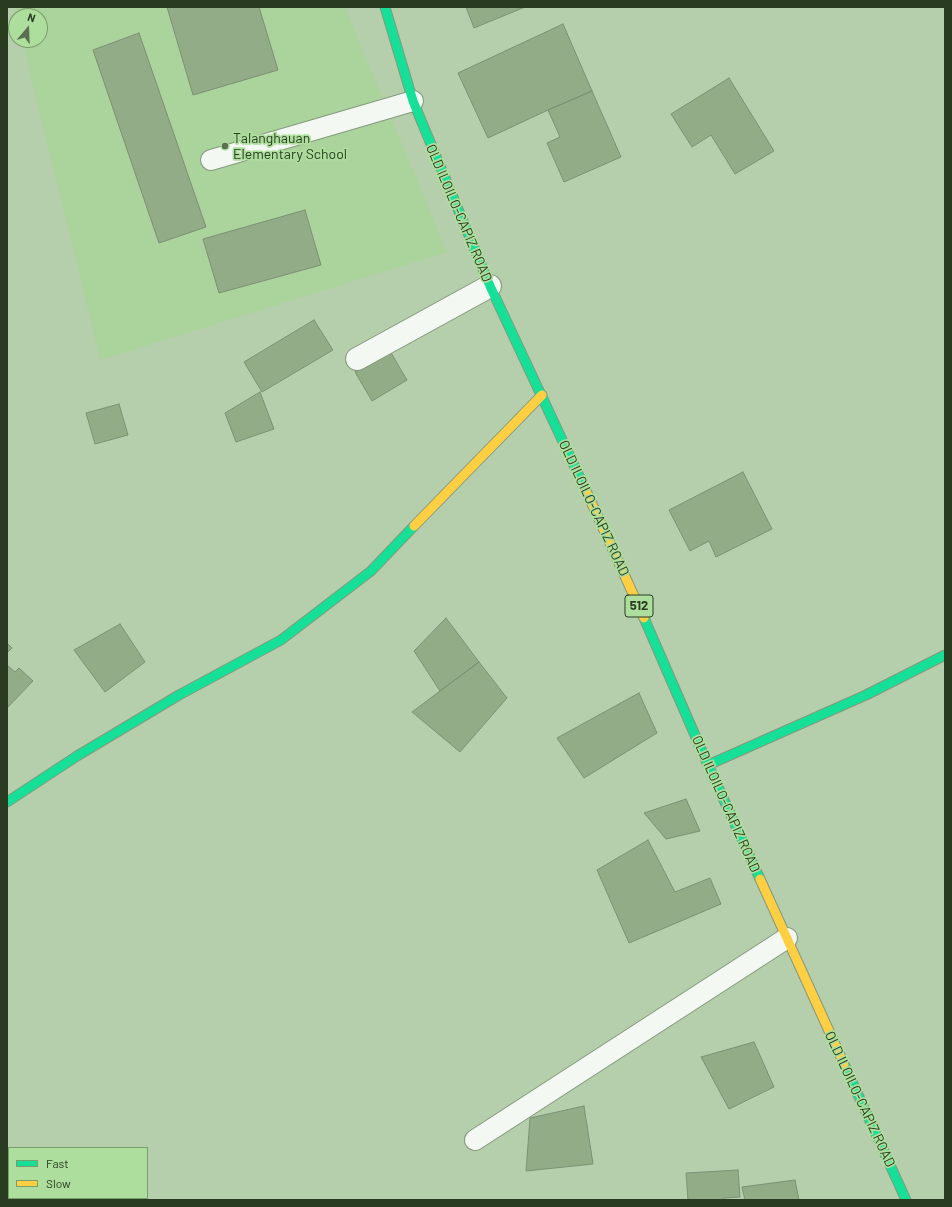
<!DOCTYPE html>
<style>
body{margin:0}
#map{position:relative;width:952px;height:1207px;overflow:hidden;background:#b5cfac;font-family:Barlow,sans-serif}
canvas{display:block}
.frame{position:absolute;inset:0;border:8px solid #293c21;pointer-events:none}
.legend{position:absolute;left:8px;top:1147px;width:140px;height:52px;box-sizing:border-box;background:#aede9d;border:1px solid #799d6b;margin:0;padding:5px 7px;list-style:none;font-size:12px;color:#293c21}
.legend li{display:flex;align-items:center;gap:8px;height:20px}
.legend b{width:20px;border:1px solid #799d6b}
.north{position:absolute;left:8px;top:8px;width:40px;height:40px;box-sizing:border-box;background:#aede9d;border:1px solid #799d6b;border-radius:50%;rotate:19deg;font-size:11px;font-weight:700;line-height:16px;text-align:center;color:#293c21}
.north::after{content:'';display:block;margin:auto;width:14px;height:18px;background:#5a6f52;clip-path:polygon(50% 0,100% 100%,50% 72%,0 100%)}
</style>
<div id="map">
<canvas width="952" height="1207"></canvas>
<div class="frame"></div>
<ul class="legend">
<li><b style="height:5px;background:#16e098"></b>Fast</li>
<li><b style="height:5px;background:#ffcf43"></b>Slow</li>
</ul>
<div class="north">N</div>
</div>
<script>
const g = document.querySelector('canvas').getContext('2d');
g.lineJoin = 'round';
function fillPath(path, color) { g.fillStyle = color; g.fill(path, 'evenodd'); }
const toPath = rows => new Path2D(rows.map(r => 'M' + r).join(''));
function stroke(path, color, width, dash) { g.strokeStyle = color; g.lineWidth = width; g.lineCap = dash ? 'butt' : 'round'; g.setLineDash(dash || []); g.stroke(path); }
function write(font, color, halo, rows, align = 'center') {
  g.font = font + ' Barlow,sans-serif'; g.lineWidth = 3.5; g.setLineDash([]); g.textBaseline = 'middle'; g.strokeStyle = halo; g.fillStyle = color; for (const [text, x, y, turn = 0] of rows) {
    g.save(); g.translate(x, y); g.rotate((+turn || 0) * Math.PI / 180); g.textAlign = isNaN(turn) ? turn : align; if (halo) g.strokeText(text, 0, 0); g.fillText(text, 0, 0); g.restore();
  }
}
fillPath(toPath([
 [14,7,345,7,447,252,100,360,22,40,40,40,40,16,16,16]
]), '#abd39c');
const building = toPath([
 [167,7,259,7,278,70,193,95,167,7],
 [466,7,525,7,474,28,466,7],
 [563,24,592,91,548,110,488,138,458,73,563,24],
 [139,33,206,227,159,243,93,50,139,33],
 [729,78,774,151,735,174,711,135,692,147,671,114,729,78],
 [592,91,621,157,564,182,547,143,560,137,548,110,592,91],
 [305,210,321,265,219,293,203,239,305,210],
 [314,320,333,350,262,392,244,362,314,320],
 [390,351,407,380,372,401,355,372,390,351],
 [260,392,274,429,236,442,225,413,260,392],
 [119,404,128,435,95,444,86,413,119,404],
 [743,472,772,529,716,557,709,541,690,551,669,510,743,472],
 [446,618,479,662,440,691,414,651,446,618],
 [120,624,145,662,105,692,74,650,120,624],
 [7,643,12,648,7,653,7,643],
 [479,662,507,698,460,752,412,712,479,662],
 [7,665,15,672,19,668,33,681,7,708,7,665],
 [639,693,657,733,584,778,557,738,639,693],
 [686,799,700,831,666,839,644,813,686,799],
 [648,840,675,892,710,878,721,904,629,943,597,870,648,840],
 [754,1042,774,1087,729,1109,701,1057,754,1042],
 [584,1106,593,1164,526,1171,530,1118,584,1106],
 [738,1170,740,1197,724,1198,724,1200,688,1200,686,1173,738,1170],
 [795,1180,799,1200,745,1200,742,1187,795,1180]
]);
fillPath(building, '#92ac88');
stroke(building, '#7c9075', 1);
const lane = toPath([
 [211,160,413,101],
 [475,1140,787,938]
]);
const street = toPath([
 [357,359,490,286]
]);
const fast = toPath([
 [385,7,413,101,490,286,587,493],
 [644,618,708,765,760,879],
 [708,765,866,695,945,655],
 [7,802,77,756,179,695,281,640,371,571,414,526],
 [844,1064,906,1200]
]);
const slow = toPath([
 [587,493,644,618],
 [414,526,542,395],
 [760,879,844,1064]
]);
stroke(lane, '#84997d', 22);
stroke(street, '#84997d', 24);
stroke(fast, '#84997d', 11);
stroke(slow, '#84997d', 11);
stroke(lane, '#f4f8f3', 20);
stroke(street, '#f4f8f3', 22);
stroke(fast, '#16e098', 9);
stroke(slow, '#ffcf43', 9);
for (const [x, y, r, color] of [
 [225,146,4,"#5a6f52"]
]) { const dot = new Path2D(); dot.arc(x, y, r, 0, 2 * Math.PI); g.fillStyle = color; g.fill(dot); stroke(dot, '#aede9d', 1.5); }
for (const [x, y, w] of [
 [639,606,28]
]) { const box = new Path2D(); box.roundRect(x - w / 2, y - 11, w, 22, 3); g.fillStyle = '#aede9d'; g.fill(box); stroke(box, '#293c21', 1); }
write('bold 13px', '#293c21', null, [
 ["512",639,606]
]);
write('14px', '#293c21', '#aede9d', [
 ["Talanghauan",233,138],
 ["Elementary School",233,154]
], 'left');
write('14px', '#293c21', '#aede9d', [
 ["OLD ILOILO-CAPIZ ROAD",459,213,67],
 ["OLD ILOILO-CAPIZ ROAD",594,508,65],
 ["OLD ILOILO-CAPIZ ROAD",726,804,66],
 ["OLD ILOILO-CAPIZ ROAD",860,1099,65]
]);
</script>
